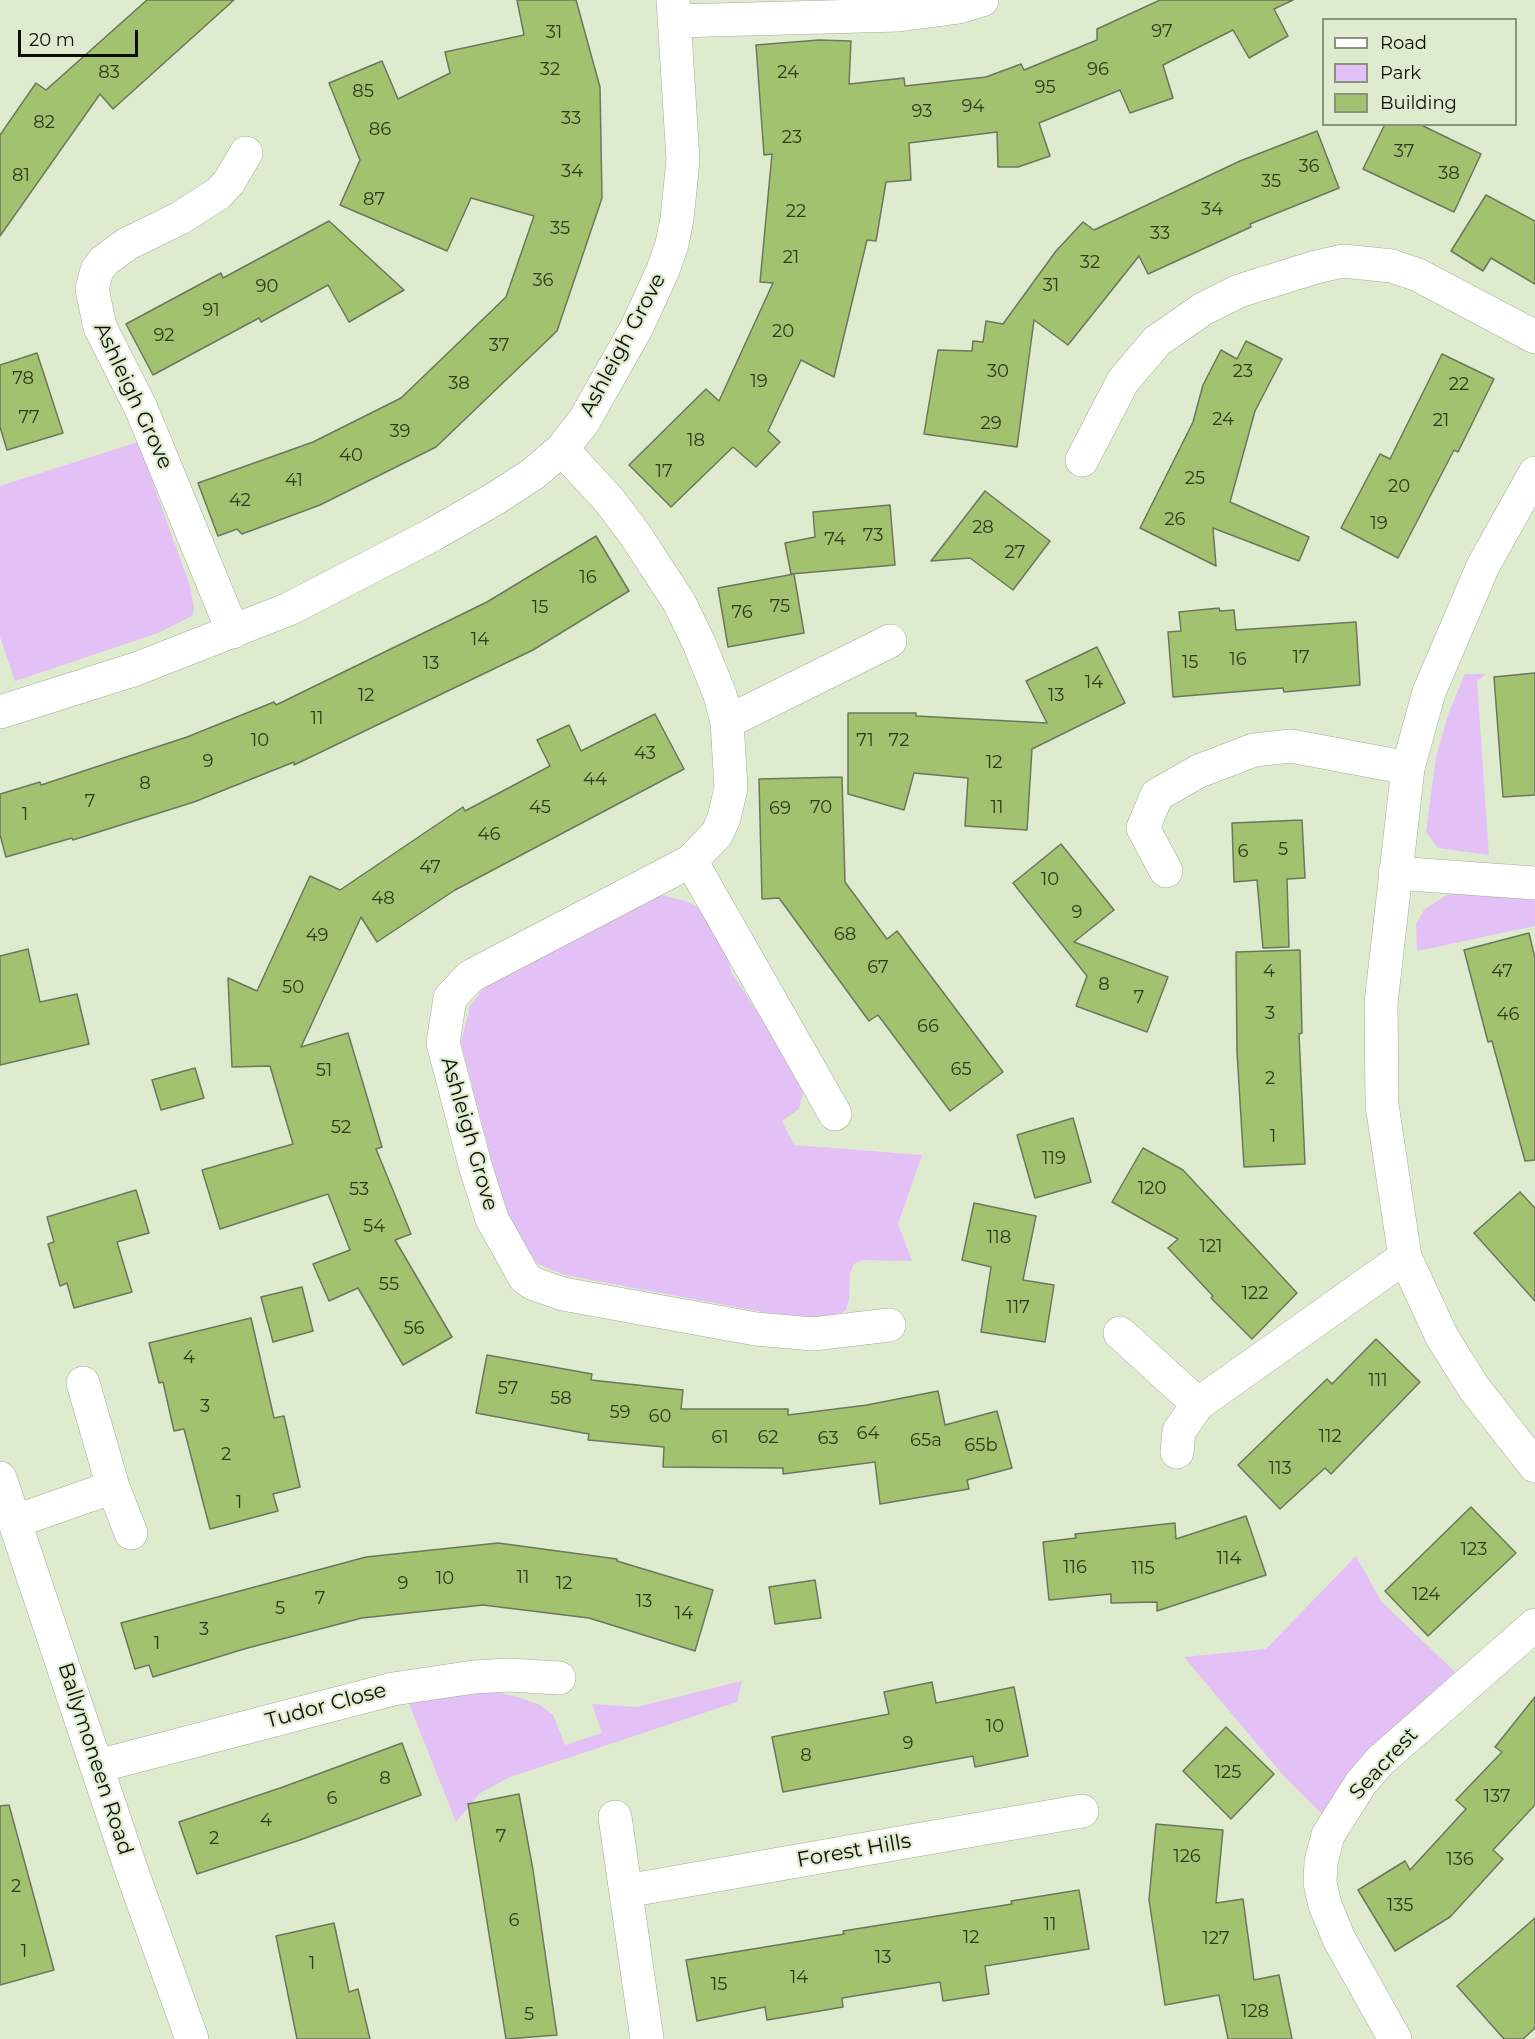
<!DOCTYPE html>
<style>
body{margin:0}
#map{position:relative;width:1535px;height:2039px;overflow:hidden;background:#dfebce;font-family:Montserrat,sans-serif}
canvas{display:block}
.legend{position:absolute;left:1322px;top:18px;width:195px;height:108px;box-sizing:border-box;background:#dfebce;border:2px solid #8a937e;margin:0;padding:8px 10px;list-style:none;font-size:18px;color:#0b0e05}
.legend li{display:flex;align-items:center;gap:12px;height:30px}
.legend b{width:30px;border:2px solid #8a937e}
.scale{position:absolute;left:18px;top:30px;width:120px;height:27px;box-sizing:border-box;border:3px solid #0b0e05;border-top:0;padding-left:8px;font-size:18px;line-height:21px;white-space:nowrap;color:#0b0e05;-webkit-text-stroke:4px #dfebce;paint-order:stroke}
</style>
<div id="map">
<canvas width="1535" height="2039"></canvas>
<ul class="legend">
<li><b style="height:8px;background:#fff"></b>Road</li>
<li><b style="height:16px;background:#e3c0f6"></b>Park</li>
<li><b style="height:16px;background:#a2c26f"></b>Building</li>
</ul>
<div class="scale">20 m</div>
</div>
<script>
const g = document.querySelector('canvas').getContext('2d');
g.lineJoin = 'round';
function fillPath(path, color) { g.fillStyle = color; g.fill(path, 'evenodd'); }
const toPath = rows => new Path2D(rows.map(r => 'M' + r).join(''));
function stroke(path, color, width, dash) { g.strokeStyle = color; g.lineWidth = width; g.lineCap = dash ? 'butt' : 'round'; g.setLineDash(dash || []); g.stroke(path); }
function write(font, color, halo, rows, align = 'center') {
  g.font = font + ' Montserrat,sans-serif'; g.lineWidth = 4.5; g.setLineDash([]); g.textBaseline = 'middle'; g.strokeStyle = halo; g.fillStyle = color; for (const [text, x, y, turn = 0] of rows) {
    g.save(); g.translate(x, y); g.rotate((+turn || 0) * Math.PI / 180); g.textAlign = isNaN(turn) ? turn : align; if (halo) g.strokeText(text, 0, 0); g.fillText(text, 0, 0); g.restore();
  }
}
fillPath(toPath([
 [138,442,190,586,194,609,192,616,158,633,15,681,0,637,0,486],
 [1465,674,1486,674,1477,681,1489,855,1438,848,1426,832,1436,757,1449,712],
 [1470,892,1535,897,1535,926,1417,951,1416,924,1424,910,1448,894],
 [661,895,686,901,699,908,727,957,732,974,771,1032,803,1091,799,1109,782,1121,794,1145,922,1155,898,1224,912,1261,862,1260,854,1264,850,1273,849,1300,846,1310,836,1317,800,1319,565,1275,538,1264,521,1243,513,1227,499,1188,461,1043,470,1006,486,986],
 [1356,1556,1381,1601,1455,1672,1365,1753,1347,1775,1322,1814,1283,1775,1184,1657,1266,1649],
 [742,1681,737,1702,510,1777,480,1793,456,1822,409,1704,468,1691,496,1692,518,1697,540,1705,553,1715,565,1745,602,1733,592,1704,637,1707]
]), '#e3c0f6');
const building = toPath([
 [147,0,234,0,113,109,100,94,0,236,0,135,36,83,46,90,147,0],
 [517,0,576,0,600,87,602,198,557,331,436,447,320,505,242,534,237,529,218,536,198,483,313,442,401,398,506,297,534,216,471,198,447,251,340,205,360,160,329,83,382,61,398,99,450,73,445,52,524,35,517,0],
 [1160,0,1293,0,1274,9,1288,36,1249,58,1233,30,1163,65,1173,98,1130,113,1120,90,1039,123,1050,156,1018,167,998,167,997,132,909,143,911,180,886,182,876,241,867,240,834,377,801,360,768,431,780,442,756,467,733,447,671,507,629,465,706,389,719,401,773,283,760,282,772,154,764,155,756,45,819,40,851,41,849,84,904,78,905,86,986,77,1021,64,1024,70,1097,40,1097,29,1160,0],
 [1385,124,1419,124,1481,154,1454,212,1363,169,1385,124],
 [1317,131,1339,188,1250,224,1251,227,1148,274,1139,256,1068,345,1034,320,1017,447,924,434,938,350,972,351,973,341,983,342,986,321,1003,324,1056,251,1083,222,1094,230,1240,161,1317,131],
 [1486,195,1535,221,1535,284,1491,258,1483,271,1451,251,1486,195],
 [329,221,404,290,349,322,328,285,261,322,259,318,153,375,126,324,221,273,223,278,329,221],
 [1246,341,1282,359,1255,411,1230,502,1309,537,1299,561,1213,528,1216,566,1140,528,1193,422,1203,385,1221,350,1237,359,1246,341],
 [37,353,63,433,7,450,0,427,0,365,37,353],
 [1442,354,1494,379,1458,452,1454,450,1398,558,1341,528,1380,454,1390,459,1442,354],
 [985,491,1050,541,1013,590,970,558,931,561,985,491],
 [890,505,895,565,791,574,785,543,815,537,813,512,890,505],
 [596,536,629,591,533,650,294,765,294,762,194,802,73,840,72,838,6,857,0,835,0,794,40,782,41,785,187,737,274,702,276,705,487,602,596,536],
 [794,574,804,633,728,647,718,588,794,574],
 [1219,608,1220,611,1234,610,1236,630,1356,622,1360,685,1284,692,1283,688,1173,697,1168,632,1181,631,1179,612,1219,608],
 [1097,647,1125,703,1032,749,1027,830,965,826,968,778,914,773,904,810,848,794,848,713,916,713,916,716,1047,723,1026,681,1097,647],
 [1535,673,1535,795,1503,797,1494,677,1535,673],
 [655,714,684,769,455,890,377,942,361,917,301,1047,348,1033,382,1147,376,1149,411,1234,395,1240,452,1337,403,1365,358,1288,329,1301,313,1264,350,1250,328,1194,220,1229,202,1170,293,1144,270,1066,232,1067,228,978,257,991,310,876,340,890,463,807,465,811,550,766,537,740,569,725,581,751,655,714],
 [842,777,845,882,887,939,897,931,1003,1072,950,1111,878,1015,869,1021,779,898,762,899,759,779,842,777],
 [1302,820,1305,878,1287,879,1289,947,1263,948,1257,880,1234,882,1232,823,1302,820],
 [1061,844,1114,910,1074,942,1168,977,1147,1032,1076,1006,1087,976,1013,883,1061,844],
 [1529,933,1535,958,1535,1160,1525,1161,1492,1041,1488,1042,1464,950,1529,933],
 [28,949,40,1002,77,994,89,1044,0,1065,0,956,28,949],
 [1300,950,1302,1033,1299,1034,1305,1164,1244,1167,1237,1052,1236,952,1300,950],
 [195,1068,204,1098,161,1110,152,1080,195,1068],
 [1073,1118,1091,1182,1035,1198,1017,1135,1073,1118],
 [1143,1148,1183,1170,1297,1293,1252,1339,1211,1298,1213,1296,1168,1248,1178,1239,1112,1202,1143,1148],
 [136,1190,149,1233,117,1242,132,1292,74,1308,67,1283,60,1286,48,1244,54,1242,47,1217,136,1190],
 [1520,1192,1535,1208,1535,1301,1474,1233,1520,1192],
 [974,1203,1036,1216,1023,1280,1054,1285,1045,1342,981,1332,991,1267,962,1260,974,1203],
 [302,1287,313,1331,273,1342,261,1297,302,1287],
 [251,1318,274,1418,284,1416,300,1487,273,1494,278,1511,210,1529,184,1429,174,1431,163,1382,159,1383,149,1343,251,1318],
 [1376,1339,1420,1382,1331,1474,1325,1468,1280,1509,1238,1465,1327,1379,1332,1384,1376,1339],
 [487,1355,592,1374,591,1380,683,1390,681,1409,788,1409,788,1415,867,1405,938,1391,945,1425,997,1411,1012,1468,967,1480,969,1489,880,1504,875,1462,783,1474,783,1468,663,1467,664,1447,588,1440,589,1434,476,1413,487,1355],
 [1471,1507,1516,1553,1428,1636,1385,1591,1471,1507],
 [1246,1516,1266,1575,1157,1611,1157,1602,1111,1603,1111,1594,1049,1600,1043,1542,1076,1538,1075,1534,1175,1523,1176,1539,1246,1516],
 [498,1543,617,1559,617,1561,713,1590,695,1651,589,1618,483,1605,362,1618,244,1649,153,1677,149,1665,135,1669,121,1623,366,1557,498,1543],
 [815,1580,821,1618,775,1624,769,1587,815,1580],
 [932,1682,936,1703,1014,1687,1028,1756,975,1767,973,1756,783,1792,772,1737,889,1714,884,1692,932,1682],
 [1535,1697,1535,1805,1493,1850,1503,1859,1450,1917,1395,1951,1358,1890,1405,1861,1410,1870,1466,1809,1456,1800,1502,1752,1495,1747,1535,1697],
 [1226,1727,1274,1774,1231,1819,1183,1771,1226,1727],
 [402,1743,421,1795,300,1840,197,1874,179,1822,283,1787,402,1743],
 [519,1794,533,1870,557,2035,506,2039,468,1804,519,1794],
 [9,1805,54,1970,0,1985,0,1806,9,1805],
 [1156,1824,1223,1830,1216,1903,1243,1899,1254,1980,1279,1975,1292,2039,1228,2039,1219,1995,1165,2005,1149,1900,1156,1824],
 [1079,1890,1089,1949,985,1966,989,1994,943,2001,940,1982,842,1998,843,2007,767,2020,765,2007,697,2021,686,1960,844,1934,843,1931,1012,1904,1011,1901,1079,1890],
 [1535,1918,1535,2028,1523,2039,1504,2039,1457,1986,1535,1918],
 [334,1923,349,1992,358,1989,370,2039,297,2039,276,1936,334,1923]
]);
fillPath(building, '#a2c26f');
stroke(building, '#6c775d', 1.5);
const minor = toPath([
 [676,21,899,15,959,7,982,0],
 [562,449,609,500,634,533,679,602,699,643,720,695,727,722,731,788,724,818,717,834,691,861,471,976,450,998,443,1043,475,1165,492,1219,525,1278,534,1284,563,1294,756,1329,813,1334,889,1325],
 [1082,460,1123,381,1157,341,1203,309,1239,291,1316,267,1343,261,1392,266,1418,275,1535,337],
 [1535,473,1483,566,1429,692,1408,768,1381,1003,1382,1105,1405,1257,1442,1337,1474,1388,1535,1466],
 [233,632,141,408,100,327,92,289,97,270,104,261,127,244,180,218,219,193,229,182,246,153],
 [0,712,136,669,289,609,432,535,496,498,533,474,562,449,584,421,637,327,663,270,672,244,677,219,683,160,673,0],
 [727,722,890,641],
 [691,861,835,1114],
 [1166,871,1143,828,1157,795,1199,771,1254,750,1291,746,1408,768],
 [1395,873,1535,883],
 [1120,1333,1198,1404],
 [83,1383,113,1487,131,1533],
 [1177,1452,1179,1431,1198,1404,1405,1257],
 [16,1521,113,1487],
 [98,1766,393,1689,474,1677,509,1675,559,1678],
 [615,1817,647,2039],
 [626,1891,1082,1811],
 [1395,2039,1339,1939,1325,1905,1320,1883,1321,1862,1328,1835,1361,1783,1380,1761,1535,1625]
]);
const tertiary = toPath([
 [0,1478,131,1869,192,2039]
]);
stroke(minor, '#a2ad92', 34);
stroke(tertiary, '#a2ad92', 34);
stroke(minor, '#fff', 33);
stroke(tertiary, '#fff', 33);
write('18px', '#313b20', null, [
 ["97",1162,32],
 ["31",554,33],
 ["32",550,70],
 ["96",1098,70],
 ["83",109,73],
 ["24",788,73],
 ["95",1045,88],
 ["85",363,92],
 ["94",973,107],
 ["93",922,112],
 ["33",571,119],
 ["82",44,123],
 ["86",380,130],
 ["23",792,138],
 ["37",1404,152],
 ["36",1309,167],
 ["34",572,172],
 ["38",1449,174],
 ["81",21,176],
 ["35",1271,182],
 ["87",374,200],
 ["34",1212,210],
 ["22",796,212],
 ["35",560,229],
 ["33",1160,234],
 ["21",791,258],
 ["32",1090,263],
 ["36",543,281],
 ["31",1051,286],
 ["90",267,287],
 ["91",211,311],
 ["20",783,332],
 ["92",164,336],
 ["37",499,346],
 ["30",998,372],
 ["23",1243,372],
 ["78",23,379],
 ["19",759,382],
 ["38",459,384],
 ["22",1459,385],
 ["77",29,418],
 ["24",1223,420],
 ["21",1441,421],
 ["29",991,424],
 ["39",400,432],
 ["18",696,441],
 ["40",351,456],
 ["17",664,472],
 ["25",1195,479],
 ["41",294,481],
 ["20",1399,487],
 ["42",240,501],
 ["26",1175,520],
 ["19",1379,524],
 ["28",983,528],
 ["73",873,536],
 ["74",835,540],
 ["27",1015,553],
 ["16",588,578],
 ["75",780,607],
 ["15",540,608],
 ["76",742,613],
 ["14",480,640],
 ["17",1301,658],
 ["16",1238,660],
 ["15",1190,663],
 ["13",431,664],
 ["14",1094,683],
 ["12",366,696],
 ["13",1056,696],
 ["11",317,719],
 ["10",260,741],
 ["71",865,741],
 ["72",899,741],
 ["43",645,754],
 ["9",208,762],
 ["12",994,763],
 ["44",595,780],
 ["8",145,784],
 ["7",90,802],
 ["45",540,808],
 ["70",821,808],
 ["11",997,808],
 ["69",780,809],
 ["1",25,815],
 ["46",489,835],
 ["5",1283,850],
 ["6",1243,852],
 ["47",430,868],
 ["10",1050,880],
 ["48",383,899],
 ["9",1077,913],
 ["68",845,935],
 ["49",317,936],
 ["67",878,968],
 ["4",1269,972],
 ["47",1502,972],
 ["8",1104,985],
 ["50",293,988],
 ["7",1139,998],
 ["3",1270,1014],
 ["46",1508,1015],
 ["66",928,1027],
 ["65",961,1070],
 ["51",324,1071],
 ["2",1270,1079],
 ["52",341,1128],
 ["1",1273,1137],
 ["119",1054,1159],
 ["120",1152,1189],
 ["53",359,1190],
 ["54",374,1227],
 ["118",999,1238],
 ["121",1211,1247],
 ["55",389,1285],
 ["122",1255,1294],
 ["117",1018,1308],
 ["56",414,1329],
 ["4",189,1358],
 ["111",1378,1381],
 ["57",508,1389],
 ["58",561,1399],
 ["3",205,1407],
 ["59",620,1413],
 ["60",660,1417],
 ["64",868,1434],
 ["112",1330,1437],
 ["61",720,1438],
 ["62",768,1438],
 ["63",828,1439],
 ["65a",926,1441],
 ["65b",981,1446],
 ["2",226,1455],
 ["113",1280,1469],
 ["1",239,1503],
 ["123",1474,1550],
 ["114",1229,1559],
 ["116",1075,1568],
 ["115",1143,1569],
 ["11",523,1578],
 ["10",445,1579],
 ["9",403,1584],
 ["12",564,1584],
 ["124",1426,1595],
 ["7",320,1599],
 ["13",644,1602],
 ["5",280,1609],
 ["14",684,1614],
 ["3",204,1630],
 ["1",157,1644],
 ["10",995,1727],
 ["9",908,1744],
 ["8",806,1756],
 ["125",1228,1773],
 ["8",385,1779],
 ["137",1497,1797],
 ["6",332,1799],
 ["4",266,1821],
 ["7",501,1837],
 ["2",214,1839],
 ["126",1187,1857],
 ["136",1460,1860],
 ["2",16,1887],
 ["135",1400,1906],
 ["6",514,1921],
 ["11",1050,1925],
 ["12",971,1938],
 ["127",1216,1939],
 ["1",24,1952],
 ["13",883,1958],
 ["1",312,1964],
 ["14",799,1978],
 ["15",719,1985],
 ["128",1255,2012],
 ["5",529,2015]
]);
write('21px', '#0b0e05', '#dfebce', [
 ["Ashleigh Grove",623,345,-62],
 ["Ashleigh Grove",133,396,65],
 ["Ashleigh Grove",469,1134,74],
 ["Tudor Close",326,1706,-15],
 ["Ballymoneen Road",95,1759,72],
 ["Seacrest",1384,1764,-47],
 ["Forest Hills",854,1851,-10]
]);
</script>
